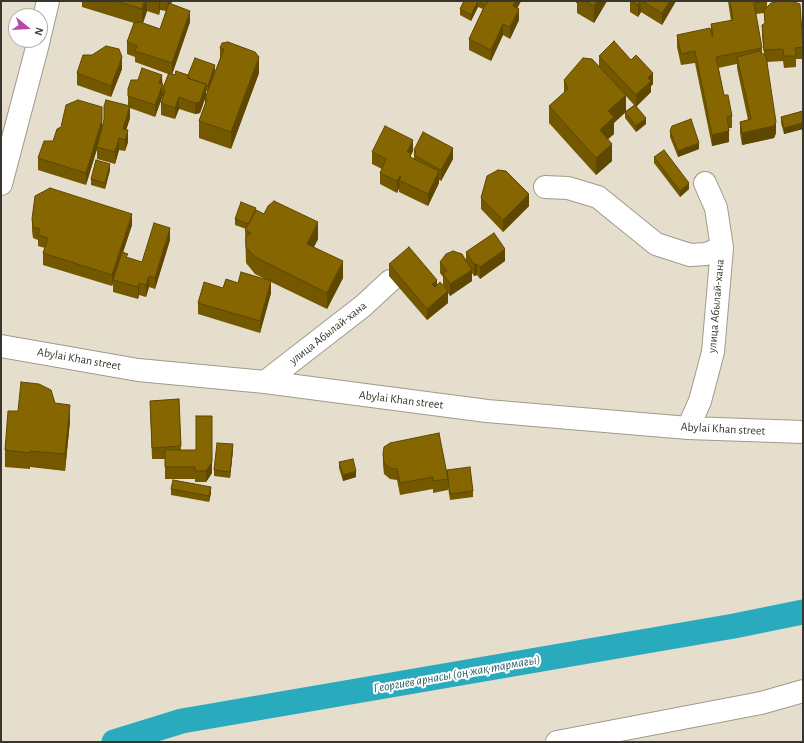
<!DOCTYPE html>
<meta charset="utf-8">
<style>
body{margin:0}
#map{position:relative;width:804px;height:743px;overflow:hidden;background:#e5decd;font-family:"Alegreya Sans",sans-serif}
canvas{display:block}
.frame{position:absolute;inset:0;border:2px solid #38352e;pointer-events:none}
.north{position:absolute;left:8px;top:8px;width:40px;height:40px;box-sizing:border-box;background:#fff;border:1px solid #afaeab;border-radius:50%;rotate:108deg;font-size:11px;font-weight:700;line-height:16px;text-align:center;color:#38352e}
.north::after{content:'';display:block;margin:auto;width:14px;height:18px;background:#b649a8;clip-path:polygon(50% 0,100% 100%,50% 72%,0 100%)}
</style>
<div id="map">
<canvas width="804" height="743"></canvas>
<div class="frame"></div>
<div class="north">N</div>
</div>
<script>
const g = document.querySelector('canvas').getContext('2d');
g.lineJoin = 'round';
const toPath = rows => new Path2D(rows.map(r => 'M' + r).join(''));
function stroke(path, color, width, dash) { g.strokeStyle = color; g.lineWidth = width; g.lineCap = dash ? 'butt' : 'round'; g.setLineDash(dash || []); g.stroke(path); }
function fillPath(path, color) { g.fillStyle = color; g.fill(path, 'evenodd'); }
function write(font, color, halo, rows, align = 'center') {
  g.font = font + ' "Alegreya Sans",sans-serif'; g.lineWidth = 4; g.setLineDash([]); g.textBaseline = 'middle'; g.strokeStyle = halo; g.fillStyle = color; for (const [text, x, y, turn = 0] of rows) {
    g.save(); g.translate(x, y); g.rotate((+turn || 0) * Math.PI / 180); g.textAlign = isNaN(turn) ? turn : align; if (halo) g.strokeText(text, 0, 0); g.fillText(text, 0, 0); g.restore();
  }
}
stroke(toPath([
 [114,742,182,721,734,626,803,612]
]), '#2aabbd', 25);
const minor = toPath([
 [40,35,48,1],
 [1,184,39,40],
 [545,187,568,188,598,197,656,244,690,255,706,254,722,248],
 [1,346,138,370,265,382,487,411,688,428,803,432],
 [265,382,363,306,390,281],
 [688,428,700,401,713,352,722,248,716,208,705,183],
 [557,742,761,703,803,691]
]);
stroke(minor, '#a19a8a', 24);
stroke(minor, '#fff', 22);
fillPath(toPath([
 [82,1,172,1,171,4,190,22,172,74,188,78,188,75,215,65,208,92,206,91,206,96,200,113,195,114,179,109,175,119,161,115,161,103,163,97,163,88,168,74,135,62,135,57,127,54,127,42,134,23,82,7],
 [160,10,166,11,160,29,143,23,147,11,159,15],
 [464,1,521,1,517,8,519,20,510,39,503,35,491,61,469,50,469,39,483,9,478,7,471,21,460,15,460,9],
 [576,1,607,1,594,23,577,13,577,3,576,3],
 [630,1,676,1,662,25,641,12,638,17,630,12],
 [728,1,767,1,767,7,803,40,803,59,796,59,796,67,784,68,783,61,767,62,776,133,774,138,742,145,740,133,740,122,748,120,737,68,737,64,718,68,724,95,732,116,732,128,729,128,729,142,712,146,695,63,681,65,677,47,677,35,711,30,711,24,731,21],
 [764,13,765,24,762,25,762,36,764,55,762,53,762,48,756,14],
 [802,1,803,1,803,23,802,16],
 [222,43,259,73,231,149,199,138,199,121,205,104,205,98,220,59,220,48],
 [92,55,122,69,111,97,77,85,77,73],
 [599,56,653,84,651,86,651,92,636,106,646,124,636,132,625,118,625,112,634,105,626,96,614,123,614,134,608,139,612,161,596,175,549,123,549,106,564,93,564,80,599,66],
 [162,84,163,95,155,117,130,108,130,118,126,130,128,142,125,151,119,150,115,164,97,159,97,149,86,185,38,170,38,158,53,141,102,127,128,106,128,89],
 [803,111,803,129,784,134,781,123,781,117],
 [670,131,699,149,678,157,670,137],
 [414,150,453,159,441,181,439,180,439,183,428,206,399,192,399,188,397,193,380,184,380,173,382,169,372,164,372,152,413,151,411,155,411,157,414,159],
 [654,157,689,189,680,197,654,163],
 [110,170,105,189,91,185,91,179],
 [481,198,529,206,503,232,481,209],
 [256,210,318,239,314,247,343,278,327,309,271,282,271,293,260,333,198,314,198,303,223,288,238,283,265,279,255,274,246,263,245,230,246,229,235,225,235,219],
 [32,219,132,225,123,252,128,258,142,262,170,240,155,289,149,287,146,297,139,295,138,299,113,292,113,284,112,286,43,265,43,253,45,248,38,246,38,240,33,238,32,231],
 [466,252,505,261,480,279,477,275,474,276,472,273,472,281,450,296,448,293,448,303,427,320,389,276,389,264,437,285,445,288,443,285,443,277,440,273,440,262,466,259],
 [179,399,181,450,212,473,206,482,195,482,195,479,165,479,165,459,152,459,150,401],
 [55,403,70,421,65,471,30,467,30,469,5,467,5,450,18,411],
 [233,450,230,478,214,476,214,470],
 [383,454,447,470,473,491,473,497,450,500,448,487,448,490,433,493,433,489,400,495,397,480,390,479,384,474,383,465],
 [339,462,356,477,343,481,339,468],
 [171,489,211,493,209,502,171,495]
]), '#735800');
fillPath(toPath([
 [144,1,147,1,147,11,142,26,142,9],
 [159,1,160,1,160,10,159,15],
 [168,1,172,1,168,12],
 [478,1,478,7,471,21,471,15],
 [515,1,521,1,513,17,513,6],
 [597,1,607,1,594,23,594,6],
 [640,1,641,12,638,17,638,5],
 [670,1,676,1,662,25,662,13],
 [519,9,519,20,510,39,510,27],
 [190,11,190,22,172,75,172,63],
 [503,24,503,35,491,61,491,50],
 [122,57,122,69,111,97,111,86],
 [259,57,259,73,231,149,231,132],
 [215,65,215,71,208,92,208,86],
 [653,73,653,84,651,86,651,92,636,107,636,95,648,78],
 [162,75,163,95,155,117,155,105,159,83],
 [206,84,206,96,200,113,195,114,195,103],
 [626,95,626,112,614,123,614,134,600,146,600,130,608,111],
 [179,97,179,109,175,119,175,108],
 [130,106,130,118,123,140,123,129],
 [646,118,646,124,636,132,636,126],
 [102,120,102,132,97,147,97,149,86,185,86,173],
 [776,122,776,133,774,138,742,145,742,133],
 [803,123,803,129,784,134,784,128],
 [128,130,128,142,125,151,125,140],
 [729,131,729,142,712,146,712,135],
 [119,138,119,150,115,164,115,152],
 [413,140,413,151,411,155,411,165,407,152],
 [699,143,699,149,678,157,678,151],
 [612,144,612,161,596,175,596,158],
 [453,148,453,159,441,181,441,170],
 [110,164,110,170,105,189,105,183],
 [439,171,439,183,428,206,428,194],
 [400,176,399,188,397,193,397,181],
 [689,183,689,189,680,197,680,191],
 [529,194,529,206,503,232,503,220],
 [132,214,132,225,114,280,113,280,112,286,112,275],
 [318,222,318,239,307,260,307,244],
 [170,228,170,240,155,289,155,278],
 [505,249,505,261,480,279,480,267],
 [343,261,343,278,327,309,327,293],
 [474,264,477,264,477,275,474,276],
 [472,270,472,281,450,296,450,284],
 [149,276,149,287,146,297,146,285],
 [437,280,437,291,432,284],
 [271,281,271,293,260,333,260,321],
 [139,283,139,295,138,299,138,287],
 [448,291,448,303,427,320,427,309],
 [70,405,70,421,65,471,65,454],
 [212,416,212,473,206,482,206,471],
 [233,444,233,450,230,478,230,472],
 [356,471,356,477,343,481,343,475],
 [211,487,211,493,209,502,209,496]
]), '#5e4700');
const building = toPath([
 [116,1,144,1,142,9,116,1],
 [464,1,478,1,471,15,460,9,464,1],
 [478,1,488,1,485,5,478,1],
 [491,1,515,1,513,6,519,9,510,27,503,24,491,50,469,39,486,3,491,1],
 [585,1,597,1,594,6,585,1],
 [631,1,640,1,638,5,631,1],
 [642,1,670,1,662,13,642,1],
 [730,1,766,1,754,3,762,48,716,57,724,95,728,95,732,116,727,117,729,131,712,135,695,51,681,54,677,35,710,28,712,36,713,36,711,24,733,20,730,1],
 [782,1,791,1,800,4,803,47,795,48,796,56,784,56,783,49,764,50,762,25,765,23,764,10,771,3,782,1],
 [169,3,190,11,172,63,135,51,137,46,127,42,134,23,140,22,160,29,169,3],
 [614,41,631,60,636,55,653,73,648,78,651,81,636,95,599,56,614,41],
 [228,42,255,52,259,57,231,132,199,121,207,99,205,98,224,49,220,48,222,43,228,42],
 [106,46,119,49,122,57,111,86,77,73,83,55,92,55,106,46],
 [759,51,766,56,776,122,774,126,742,133,740,122,751,119,737,57,759,51],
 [195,58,215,65,208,86,206,85,206,84,190,79,188,75,195,58],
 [583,58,592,59,626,95,608,111,614,117,600,130,612,144,596,158,549,106,568,89,564,80,583,58],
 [142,68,162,75,159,83,163,84,155,105,128,96,128,89,131,80,138,80,142,68],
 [176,71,188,75,187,78,206,84,200,102,195,103,179,97,175,108,161,103,165,91,163,88,169,73,175,75,176,71],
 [78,100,102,107,102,120,86,173,38,158,44,141,53,141,57,129,61,127,66,105,78,100],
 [106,100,130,106,123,129,128,130,125,140,119,138,115,152,97,147,104,119,104,106,106,100],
 [635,105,646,118,636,126,625,112,635,105],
 [803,111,803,123,784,128,781,117,803,111],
 [691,119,699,143,678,151,670,131,672,126,691,119],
 [385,126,413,140,407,152,411,153,410,157,439,171,428,194,399,180,401,177,400,176,397,181,380,173,386,159,372,152,385,126],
 [423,132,453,148,441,170,414,155,416,152,414,150,423,132],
 [664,150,689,183,680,191,654,157,664,150],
 [96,160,110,164,105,183,91,179,96,160],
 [498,170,506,171,529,194,503,220,481,198,487,176,498,170],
 [50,188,132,214,112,275,43,253,48,238,38,235,40,229,33,227,32,219,35,196,50,188],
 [274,201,318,222,307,244,343,261,327,293,255,257,246,247,246,237,251,233,245,230,256,210,264,214,268,206,274,201],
 [241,202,256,208,252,217,249,224,235,219,241,202],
 [154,223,170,228,155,278,149,276,146,285,139,283,138,287,113,280,122,252,128,254,126,257,142,262,154,223],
 [494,233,505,249,480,267,477,264,474,264,466,252,494,233],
 [409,247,437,280,432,284,435,287,440,282,448,291,427,309,389,264,409,247],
 [453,251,462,254,472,270,450,284,443,273,447,271,440,262,446,254,453,251],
 [241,272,271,281,260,321,198,303,204,282,223,288,226,279,238,283,241,272],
 [21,382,39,384,51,390,55,403,70,405,65,454,30,451,30,453,5,450,8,411,18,411,21,382],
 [179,399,181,446,152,448,150,401,179,399],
 [196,416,212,416,212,462,206,471,195,471,195,467,165,467,165,450,196,450,196,416],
 [439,433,448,479,433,481,433,477,400,483,397,469,390,468,384,463,383,454,384,447,390,443,439,433],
 [217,443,233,444,230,472,214,470,217,443],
 [353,459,356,471,343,475,339,462,353,459],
 [470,467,473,491,450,494,447,470,470,467],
 [173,480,211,487,209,496,171,489,173,480]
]);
fillPath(building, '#866600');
stroke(building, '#5e4700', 1);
write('12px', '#38352e', '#fff', [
 ["улица Абылай-хана",716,306,-85],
 ["улица Абылай-хана",328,333,-38],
 ["Abylai Khan street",79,359,10],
 ["Abylai Khan street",401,400,7],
 ["Abylai Khan street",723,429,3]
]);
write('italic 13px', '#2e6068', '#fff', [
 ["Георгиев арнасы (оң жақ тармағы)",457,674,-10]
]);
</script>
